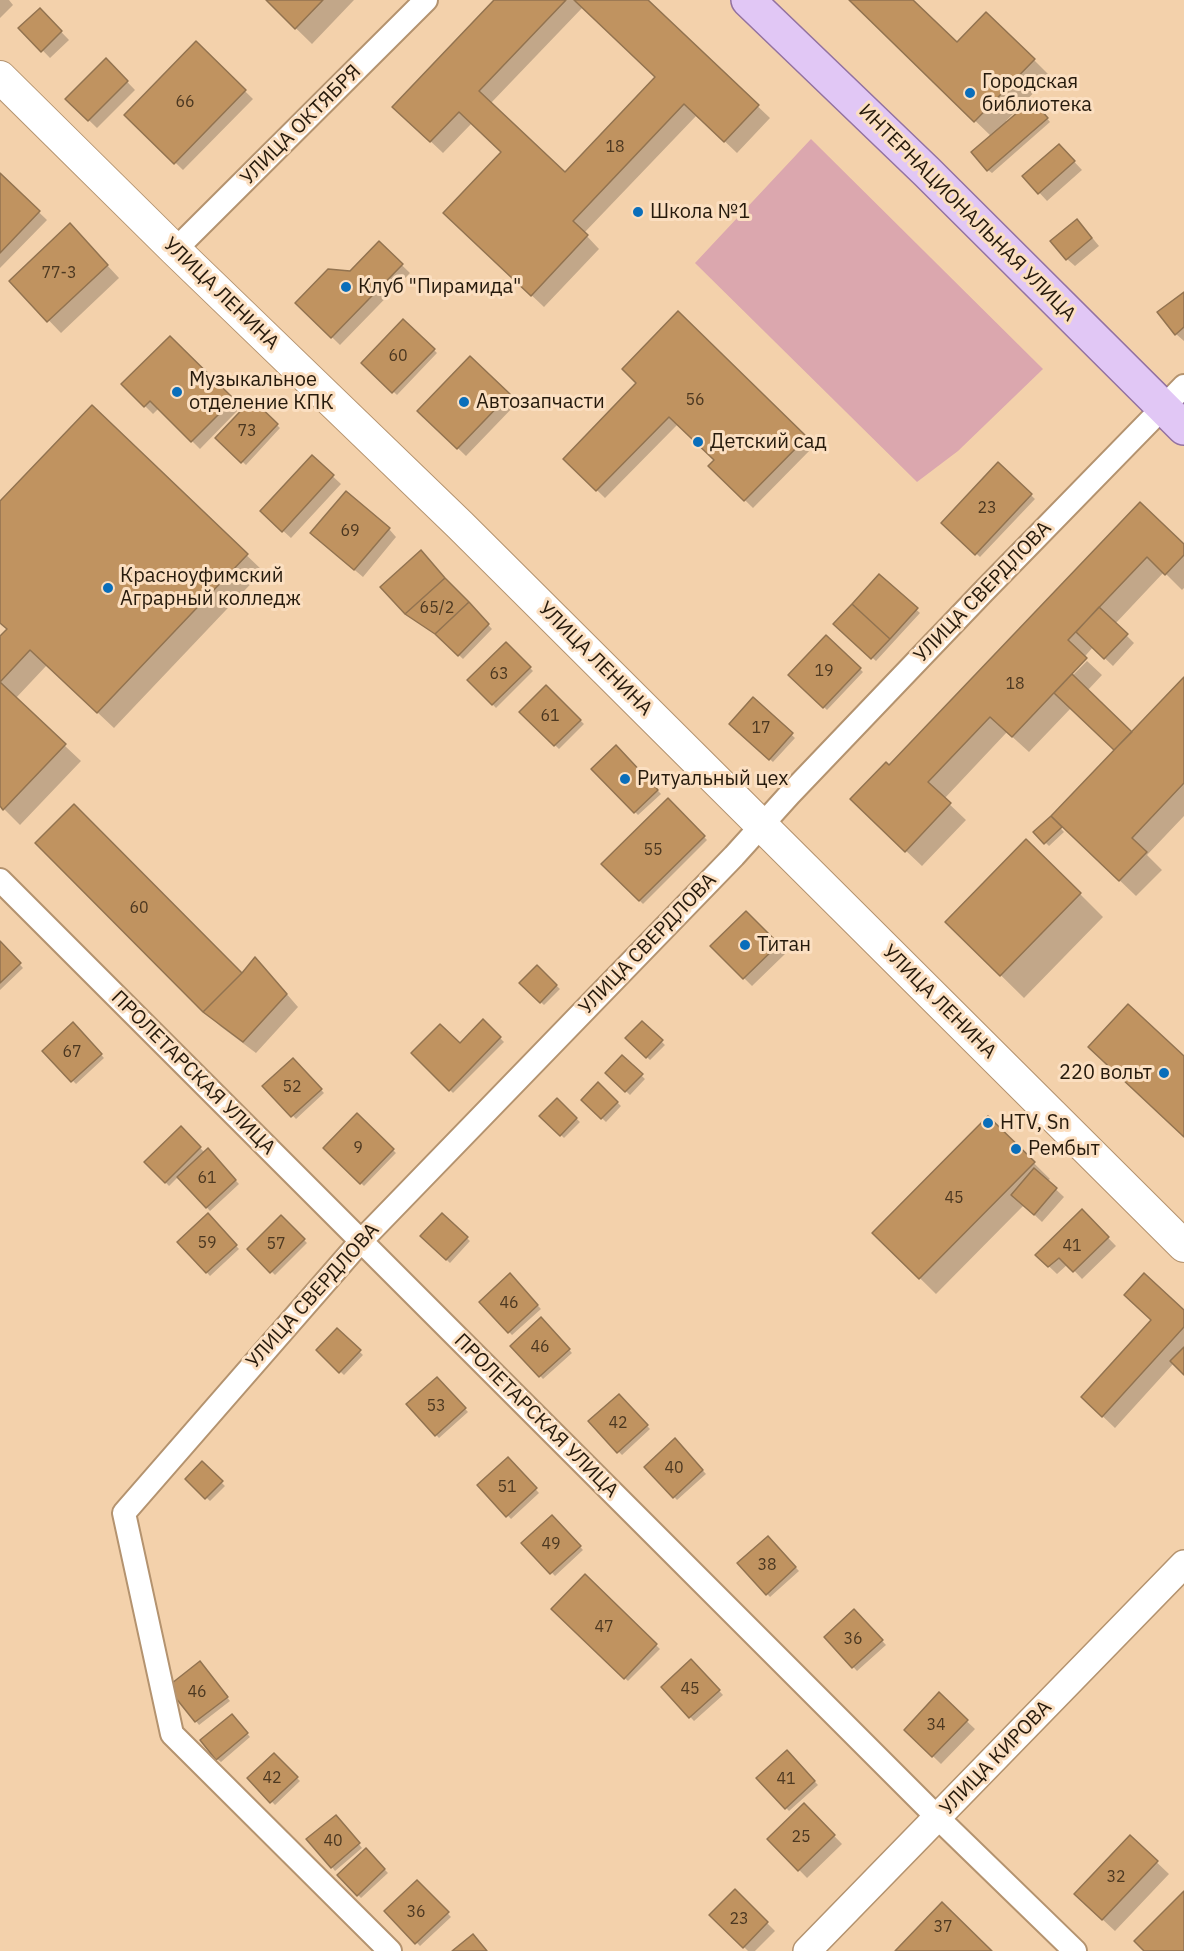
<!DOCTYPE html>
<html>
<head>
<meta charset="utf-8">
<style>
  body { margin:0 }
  canvas { display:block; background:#f3d1ab }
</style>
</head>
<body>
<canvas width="1184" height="1951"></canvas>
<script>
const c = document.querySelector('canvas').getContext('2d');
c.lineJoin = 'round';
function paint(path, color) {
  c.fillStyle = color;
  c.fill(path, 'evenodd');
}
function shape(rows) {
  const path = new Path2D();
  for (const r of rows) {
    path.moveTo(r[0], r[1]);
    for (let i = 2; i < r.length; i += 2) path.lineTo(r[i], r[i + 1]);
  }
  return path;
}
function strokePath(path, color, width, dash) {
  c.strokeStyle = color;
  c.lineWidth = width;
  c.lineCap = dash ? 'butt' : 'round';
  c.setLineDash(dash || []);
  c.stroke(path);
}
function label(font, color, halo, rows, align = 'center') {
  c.font = font + ' "IBM Plex Sans",sans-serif';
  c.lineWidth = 6;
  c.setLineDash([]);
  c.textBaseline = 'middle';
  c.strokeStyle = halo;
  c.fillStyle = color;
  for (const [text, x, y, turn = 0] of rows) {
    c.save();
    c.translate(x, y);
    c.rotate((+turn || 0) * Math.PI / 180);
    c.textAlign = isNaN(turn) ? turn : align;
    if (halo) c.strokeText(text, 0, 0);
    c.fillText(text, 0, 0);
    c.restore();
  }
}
const green = shape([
  [811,139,1043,369,958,451,917,482,695,263]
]);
const shadow = shape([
  [0,0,9,0,13,5,0,18],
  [267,0,354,0,312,44],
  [496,0,646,0,770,118,737,153,697,115,584,233,599,249,544,307,457,225,503,152,472,123,443,153,407,119],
  [583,7,657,77,565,174,490,104],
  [850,0,911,0,957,44,1034,60,1050,76,1006,121,1008,123,1036,105,1050,122,992,173,988,170,992,137],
  [40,10,69,40,50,58,21,28],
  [196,43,253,99,183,170,126,115],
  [106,60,135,90,97,128,67,99],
  [1067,154,1082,170,1047,201,1024,176],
  [0,175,47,220,0,268],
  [1085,229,1099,246,1075,266,1067,259],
  [82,238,119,278,61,333,11,281],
  [379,243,410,273,340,345,297,303,351,272],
  [1184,294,1184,341,1176,334],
  [678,313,814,446,753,508,710,466,716,461,678,424,605,498,565,459,638,384],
  [404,321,437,353,397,395,363,363],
  [170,338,240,408,200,449,159,408,153,414,123,384],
  [470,358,517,403,466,456,419,411],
  [252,401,280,428,246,465,217,438],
  [92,407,263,571,114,728,47,665,15,699,81,761,20,825,0,805,0,638,8,630,0,622,0,503],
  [312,457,341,484,291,538,270,519],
  [998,464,1035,499,980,557,943,523],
  [1140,505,1184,546,1184,588,1182,590,1164,572,1115,624,1134,643,1113,666,1093,647,1068,676,1072,676,1087,661,1102,675,1087,691,1132,734,1184,679,1184,816,1147,855,1162,870,1136,896,1069,832,1116,750,1071,708,1029,752,1007,732,944,799,966,820,922,866,868,815,889,767],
  [389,529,396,537,363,577,320,541],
  [420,552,492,629,463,659,440,637],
  [879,576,920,613,876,661,835,624],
  [826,637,863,672,827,710,790,675],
  [506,644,533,671,496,708,469,680],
  [546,687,584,724,559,749,521,712],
  [753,699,795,738,773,762,731,724],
  [616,747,661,794,638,815,594,769],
  [668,800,707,840,643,904,603,864],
  [1051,818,1064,832,1049,846,1035,832],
  [37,843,242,975,267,971,298,1007,256,1053,220,1026],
  [1080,894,1103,917,1024,998,970,945],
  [746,913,786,953,752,986,712,946],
  [0,943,23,968,0,990],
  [537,967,560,989,544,1005,521,983],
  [483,1021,504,1042,453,1093,413,1053,460,1045],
  [642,1023,665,1045,650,1060,627,1038],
  [73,1024,104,1058,76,1084,44,1051],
  [622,1057,645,1079,630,1095,607,1073],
  [293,1060,324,1093,296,1119,265,1086],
  [598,1084,621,1106,606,1122,583,1100],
  [557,1100,580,1122,564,1138,542,1116],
  [357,1115,396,1153,364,1186,325,1148],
  [988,1118,1050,1179,1047,1181,1064,1197,1042,1222,1024,1205,936,1294,874,1233],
  [181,1128,205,1153,208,1151,239,1184,210,1211,179,1176,169,1186,146,1162],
  [1082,1211,1116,1246,1082,1279,1068,1264,1057,1274,1037,1255],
  [442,1215,470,1241,450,1263,422,1236],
  [208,1216,239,1249,210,1276,179,1242],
  [281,1217,307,1243,275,1275,249,1249],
  [510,1276,541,1309,512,1335,481,1302],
  [1184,1312,1184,1373,1174,1363,1115,1428,1095,1409],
  [541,1319,572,1353,543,1379,512,1346],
  [337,1330,363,1355,344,1375,318,1350],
  [437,1379,468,1412,439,1438,408,1405],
  [619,1396,650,1429,622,1455,590,1422],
  [675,1440,706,1474,677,1500,646,1467],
  [508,1459,539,1493,511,1519,479,1485],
  [202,1464,225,1486,210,1501,187,1479],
  [552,1517,583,1550,555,1576,524,1543],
  [768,1538,799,1571,770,1597,739,1564],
  [585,1576,660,1649,628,1681,553,1609],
  [854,1611,886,1645,857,1671,826,1637],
  [691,1661,723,1695,694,1721,663,1688],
  [203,1667,230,1701,199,1725,169,1688],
  [939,1695,975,1729,941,1764,906,1730],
  [232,1716,250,1737,221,1762,217,1759],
  [787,1752,818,1785,789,1811,758,1778],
  [274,1755,300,1781,275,1805,249,1778],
  [804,1805,842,1844,807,1878,769,1839],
  [339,1820,362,1848,335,1871,332,1867],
  [1130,1837,1169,1874,1115,1931,1088,1906],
  [366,1850,388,1873,361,1898,339,1875],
  [417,1882,451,1917,420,1946,386,1911],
  [735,1891,775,1931,755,1951,748,1951,712,1915]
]);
const building = shape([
  [266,0,323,0,295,29,266,0],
  [494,0,566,0,479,91,565,172,655,77,574,0,648,0,759,105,724,142,684,104,573,221,588,235,531,296,443,213,501,152,459,112,430,142,392,107,494,0],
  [849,0,913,0,957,42,986,12,1035,59,974,122,849,0],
  [40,8,62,31,41,52,18,28,40,8],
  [196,41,246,90,174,164,124,115,196,41],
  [106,58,128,81,88,121,65,99,106,58],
  [1032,100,1048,118,987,171,971,152,1032,100],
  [1059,144,1075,161,1038,194,1022,176,1059,144],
  [0,173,40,211,0,253,0,173],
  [1077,219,1092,238,1066,260,1050,241,1077,219],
  [70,223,108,265,47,322,9,281,70,223],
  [379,241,403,264,331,338,295,303,328,269,350,271,379,241],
  [1184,292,1184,327,1175,335,1157,312,1184,292],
  [678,311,807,437,744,501,708,466,714,460,669,417,596,491,563,459,636,383,622,369,678,311],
  [403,319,435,349,392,393,361,363,403,319],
  [170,336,234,399,191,442,150,401,144,407,121,384,170,336],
  [470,356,510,394,457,449,417,411,470,356],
  [252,399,278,424,241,463,215,438,252,399],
  [92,405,248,554,97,713,30,650,0,682,66,744,3,810,0,806,0,636,7,629,0,623,0,501,92,405],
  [312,455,334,475,282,532,260,511,312,455],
  [998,462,1032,494,975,555,941,523,998,462],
  [346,491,390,528,354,570,310,533,346,491],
  [1140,502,1184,544,1184,555,1165,575,1147,557,1068,640,1087,658,1012,737,990,717,928,782,951,803,905,852,850,799,886,762,889,765,1140,502],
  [421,550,445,578,405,614,380,587,421,550],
  [879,574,918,608,890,639,852,604,879,574],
  [445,578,469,602,435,634,405,614,445,578],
  [469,602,489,624,458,656,435,634,469,602],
  [852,604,890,639,871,659,833,624,852,604],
  [1099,607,1128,634,1104,659,1076,632,1099,607],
  [826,635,861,668,823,708,788,675,826,635],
  [506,642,531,667,492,705,467,680,506,642],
  [1072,674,1132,732,1114,750,1054,693,1072,674],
  [1184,677,1184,783,1132,838,1147,852,1119,881,1051,816,1184,677],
  [546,685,581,720,554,746,519,712,546,685],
  [753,697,793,733,769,760,729,724,753,697],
  [616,745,658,790,634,813,591,769,616,745],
  [668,798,705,836,639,901,601,864,668,798],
  [74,804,242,973,203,1012,35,843,74,804],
  [1051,816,1062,827,1044,844,1033,832,1051,816],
  [1026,839,1081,893,1000,976,945,922,1026,839],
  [746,911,779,944,743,979,710,946,746,911],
  [0,941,21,963,0,983,0,941],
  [255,957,287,994,243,1042,203,1012,242,973,255,957],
  [537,965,557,985,540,1003,519,983,537,965],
  [1128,1004,1184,1056,1184,1137,1088,1047,1128,1004],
  [483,1019,501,1037,449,1091,411,1053,440,1024,460,1043,483,1019],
  [642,1021,663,1040,646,1058,625,1038,642,1021],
  [73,1022,102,1054,71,1082,42,1051,73,1022],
  [622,1055,643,1074,625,1092,605,1073,622,1055],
  [293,1058,322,1089,291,1117,262,1086,293,1058],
  [598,1082,618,1102,601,1119,581,1100,598,1082],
  [557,1098,577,1118,560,1136,539,1116,557,1098],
  [357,1113,394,1149,360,1184,323,1148,357,1113],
  [988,1116,1035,1162,919,1279,872,1233,988,1116],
  [181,1126,201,1147,165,1183,144,1162,181,1126],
  [208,1148,236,1180,206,1208,177,1177,208,1148],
  [1034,1168,1057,1188,1034,1215,1011,1195,1034,1168],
  [1082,1209,1109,1237,1073,1272,1059,1258,1048,1267,1035,1255,1082,1209],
  [208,1213,237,1245,206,1273,177,1242,208,1213],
  [442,1213,468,1237,446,1260,420,1236,442,1213],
  [281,1215,305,1239,270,1273,247,1249,281,1215],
  [510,1273,538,1305,508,1333,479,1302,510,1273],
  [1144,1273,1184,1310,1184,1327,1102,1417,1081,1397,1151,1320,1124,1295,1144,1273],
  [541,1317,570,1349,539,1377,510,1346,541,1317],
  [337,1328,361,1350,339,1373,316,1350,337,1328],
  [1184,1347,1184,1375,1170,1361,1184,1347],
  [437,1377,466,1408,435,1436,406,1404,437,1377],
  [619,1394,648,1425,617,1453,588,1421,619,1394],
  [675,1438,703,1470,673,1498,644,1467,675,1438],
  [508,1457,537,1488,506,1517,477,1485,508,1457],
  [202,1461,223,1481,205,1499,185,1479,202,1461],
  [552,1515,581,1546,550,1574,521,1543,552,1515],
  [768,1536,796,1567,766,1595,737,1563,768,1536],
  [585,1574,657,1644,624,1679,551,1609,585,1574],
  [854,1609,883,1640,852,1668,824,1637,854,1609],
  [691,1659,720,1690,689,1718,661,1687,691,1659],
  [200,1661,228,1697,195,1722,167,1687,200,1661],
  [939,1692,968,1720,932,1757,904,1730,939,1692],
  [232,1714,248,1733,216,1760,200,1740,232,1714],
  [787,1750,815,1781,785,1809,756,1778,787,1750],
  [274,1753,298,1777,270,1803,247,1778,274,1753],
  [804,1803,835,1835,798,1871,767,1839,804,1803],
  [336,1815,360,1843,331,1868,306,1839,336,1815],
  [1130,1835,1158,1861,1102,1920,1074,1894,1130,1835],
  [366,1848,385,1869,357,1896,337,1875,366,1848],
  [417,1880,449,1912,415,1944,384,1911,417,1880],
  [735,1889,768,1922,743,1948,709,1915,735,1889],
  [1184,1891,1184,1951,1144,1951,1134,1941,1184,1891],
  [942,1902,992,1951,895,1951,942,1902],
  [473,1934,487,1951,452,1951,473,1934]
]);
const minor = shape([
  [175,250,426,0],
  [0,880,938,1818,1075,1951],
  [390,1951,172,1734,124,1513,361,1241,734,856,790,794,983,592,1184,386]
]);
const tertiary = shape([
  [807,1951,1184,1564]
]);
const secondary = shape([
  [0,77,175,250,460,525,1184,1246]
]);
const primary = shape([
  [748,0,927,172,1184,428]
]);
const markers = [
  [970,93,6,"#0a6eba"],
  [638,212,6,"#0a6eba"],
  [346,287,6,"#0a6eba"],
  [177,392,6,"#0a6eba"],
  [464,402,6,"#0a6eba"],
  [698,442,6,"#0a6eba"],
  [108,588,6,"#0a6eba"],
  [625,779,6,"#0a6eba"],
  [745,945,6,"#0a6eba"],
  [1164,1073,6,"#0a6eba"],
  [988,1123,6,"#0a6eba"],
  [1016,1149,6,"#0a6eba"]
];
const numberNames = [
  ["66",185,102],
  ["18",615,147],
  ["77-3",59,273],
  ["60",398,356],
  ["56",695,400],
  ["73",247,431],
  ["23",987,508],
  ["69",350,531],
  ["65/2",437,608],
  ["19",824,671],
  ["63",499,674],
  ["18",1015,684],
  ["61",550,716],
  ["17",761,728],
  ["55",653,850],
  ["60",139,908],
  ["67",72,1052],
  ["52",292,1087],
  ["9",358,1148],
  ["61",207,1178],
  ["45",954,1198],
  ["59",207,1243],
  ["57",276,1244],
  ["41",1072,1246],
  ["46",509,1303],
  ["46",540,1347],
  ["53",436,1406],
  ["42",618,1423],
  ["40",674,1468],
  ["51",507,1487],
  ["49",551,1544],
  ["38",767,1565],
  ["47",604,1627],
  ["36",853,1639],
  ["45",690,1689],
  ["46",197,1692],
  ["34",936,1725],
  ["42",272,1778],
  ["41",786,1779],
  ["25",801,1837],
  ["40",333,1841],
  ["32",1116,1877],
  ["36",416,1912],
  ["23",739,1919],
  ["37",943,1927]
];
const poiNames = [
  ["Городская",982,82],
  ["библиотека",982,105],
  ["Школа №1",650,212],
  ["Клуб \"Пирамида\"",358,287],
  ["Музыкальное",189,380],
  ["отделение КПК",189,403],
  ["Автозапчасти",476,402],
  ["Детский сад",710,442],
  ["Красноуфимский",120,576],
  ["Аграрный колледж",120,599],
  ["Ритуальный цех",637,779],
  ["Титан",757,945],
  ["220 вольт",1152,1073,"right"],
  ["HTV, Sn",1000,1123],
  ["Рембыт",1028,1149]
];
const streetNames = [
  ["УЛИЦА ОКТЯБРЯ",301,125,-45],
  ["ИНТЕРНАЦИОНАЛЬНАЯ УЛИЦА",967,213,45],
  ["УЛИЦА ЛЕНИНА",221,294,44],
  ["УЛИЦА СВЕРДЛОВА",983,592,-46],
  ["УЛИЦА ЛЕНИНА",595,659,45],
  ["УЛИЦА СВЕРДЛОВА",648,944,-46],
  ["УЛИЦА ЛЕНИНА",939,1002,45],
  ["ПРОЛЕТАРСКАЯ УЛИЦА",193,1073,45],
  ["УЛИЦА СВЕРДЛОВА",313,1296,-48],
  ["ПРОЛЕТАРСКАЯ УЛИЦА",536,1416,45],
  ["УЛИЦА КИРОВА",996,1758,-46]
];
paint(green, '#dba7ae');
paint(shadow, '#0003');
paint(building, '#c09360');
strokePath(building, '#927350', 1.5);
strokePath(minor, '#b4936f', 26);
strokePath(tertiary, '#b4936f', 30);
strokePath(secondary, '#b4936f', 34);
strokePath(primary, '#9372a0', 36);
strokePath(minor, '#fff', 22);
strokePath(tertiary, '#fff', 27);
strokePath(secondary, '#fff', 32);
strokePath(primary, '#e1c7f5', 33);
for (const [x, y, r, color] of markers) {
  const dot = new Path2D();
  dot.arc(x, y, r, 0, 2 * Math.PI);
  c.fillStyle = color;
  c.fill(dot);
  strokePath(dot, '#fbdfc1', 2);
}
label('16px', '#4c3821', null, numberNames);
label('20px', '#261a0c', '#fbdfc1', poiNames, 'left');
label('20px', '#261a0c', '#fbdfc1', streetNames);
</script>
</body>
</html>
